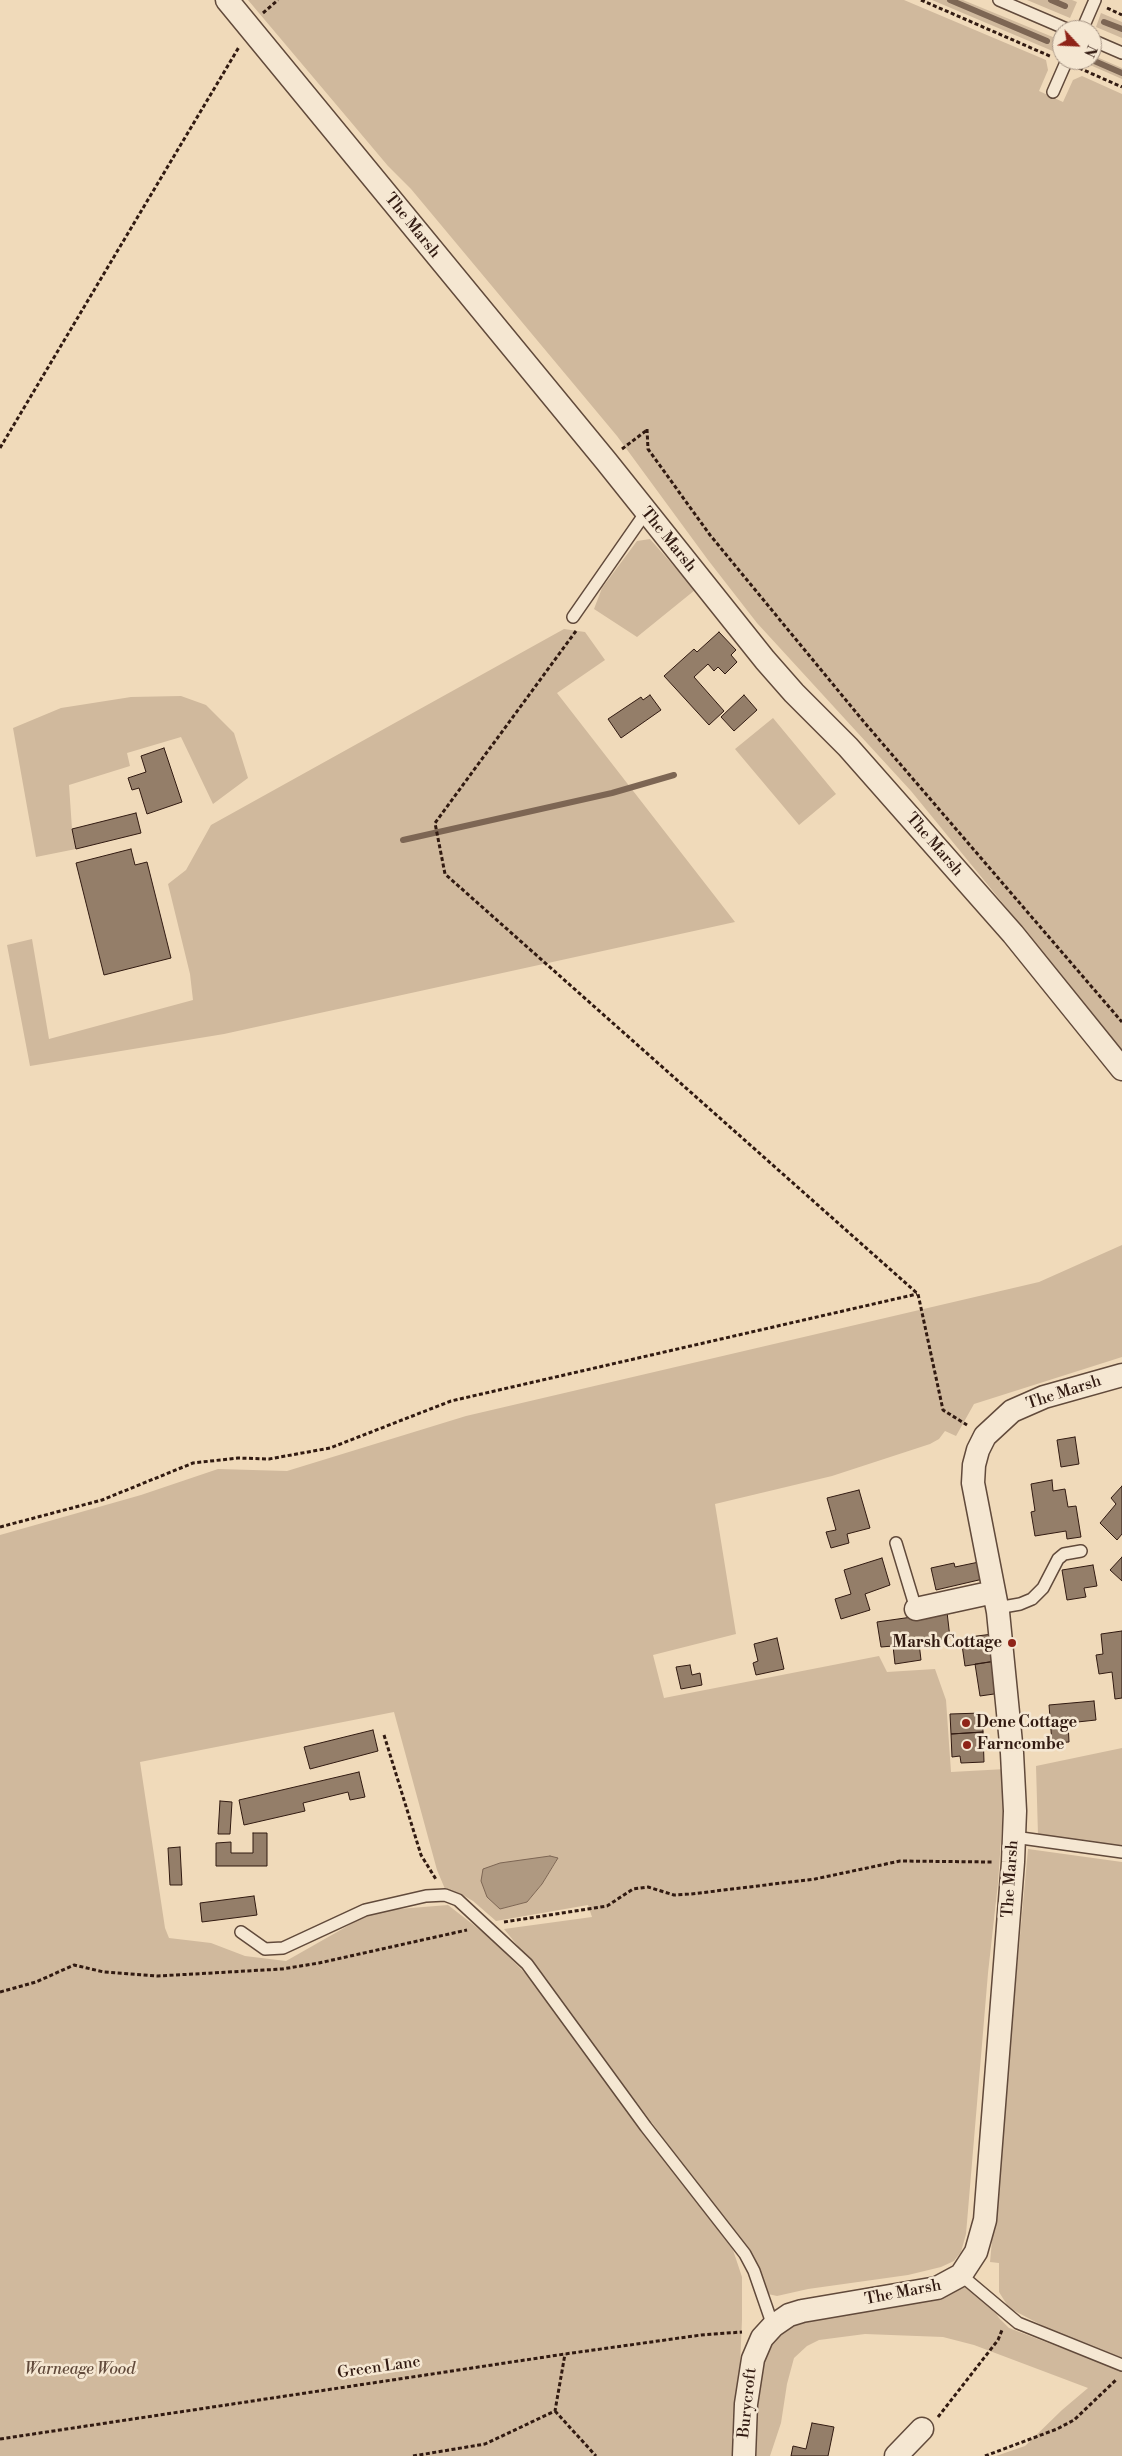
<!DOCTYPE html>
<html>
<head>
<meta charset="utf-8">
<style>
  body { margin:0 }
  #map { position:relative; width:1122px; height:2456px; overflow:hidden; background:#f0daba; font-family:"Libre Bodoni",serif }
  canvas { display:block }
  .north { position:absolute; left:1052px; top:20px; width:50px; height:50px; box-sizing:border-box; background:#f5e7d2; border:1px solid #a79585; border-radius:50%; rotate:115deg; font-size:14px; font-weight:700; line-height:20px; text-align:center; color:#311a11 }
  .north::after { content:''; display:block; margin:auto; width:18px; height:22px; background:#8f2418; clip-path:polygon(50% 0,100% 100%,50% 72%,0 100%) }
</style>
</head>
<body>
<div id="map">
<canvas width="1122" height="2456"></canvas>
<div class="north">N</div>
</div>
<script>
const c = document.querySelector('canvas').getContext('2d');
c.lineJoin = 'round';
function paint(path, color) {
  c.fillStyle = color;
  c.fill(path, 'evenodd');
}
function shape(rows) {
  const path = new Path2D();
  for (const r of rows) {
    path.moveTo(r[0], r[1]);
    for (let i = 2; i < r.length; i += 2) path.lineTo(r[i], r[i + 1]);
  }
  return path;
}
function strokePath(path, color, width, dash) {
  c.strokeStyle = color;
  c.lineWidth = width;
  c.lineCap = dash ? 'butt' : 'round';
  c.setLineDash(dash || []);
  c.stroke(path);
}
function label(font, color, halo, rows, align = 'center') {
  c.font = font + ' "Libre Bodoni",serif';
  c.lineWidth = 5;
  c.setLineDash([]);
  c.textBaseline = 'middle';
  c.strokeStyle = halo;
  c.fillStyle = color;
  for (const [text, x, y, turn = 0] of rows) {
    c.save();
    c.translate(x, y);
    c.rotate((+turn || 0) * Math.PI / 180);
    c.textAlign = isNaN(turn) ? turn : align;
    if (halo) c.strokeText(text, 0, 0);
    c.fillText(text, 0, 0);
    c.restore();
  }
}
const green = shape([
  [248,0,904,0,1046,60,1048,70,1039,91,1063,102,1073,80,1082,76,1122,94,1122,1049,911,791,757,623,708,560,617,436,411,189,388,166],
  [932,0,963,0,1060,40,1055,52],
  [1027,0,1072,0,1077,2,1070,18],
  [1101,13,1122,22,1122,38,1096,27],
  [1092,55,1122,68,1122,79,1081,61,1092,60],
  [650,539,695,590,637,637,594,609,602,588,637,541],
  [564,629,585,632,605,660,557,693,735,922,224,1034,30,1066,7,945,32,939,49,1039,193,1000,190,974,168,884,186,870,211,825],
  [181,696,206,705,234,733,248,778,213,804,181,737,127,753,130,766,69,785,72,829,76,849,36,857,13,728,61,708,131,697],
  [773,718,836,794,799,825,735,749],
  [1122,1245,1122,1357,974,1404,956,1436,945,1431,939,1439,930,1444,832,1476,715,1504,736,1634,653,1655,664,1698,879,1656,887,1672,935,1669,946,1700,951,1772,1006,1769,998,1883,988,1973,966,2234,961,2252,954,2261,941,2267,908,2275,808,2289,777,2296,768,2294,754,2260,548,1983,504,1929,592,1917,588,1905,496,1921,473,1901,461,1894,445,1889,437,1870,394,1712,140,1762,165,1928,169,1938,211,1943,245,1956,286,1961,374,1911,448,1905,489,1937,528,1976,585,2055,733,2250,742,2277,742,2320,736,2456,0,2456,0,1535,141,1495,218,1469,287,1471,466,1416,1039,1282],
  [558,1859,542,1884,527,1902,500,1909],
  [1122,1748,1122,1846,1038,1835,1036,1766],
  [1028,1849,1122,1862,1122,2358,1049,2329,1009,2308,999,2292,999,2263,990,2262],
  [965,2287,989,2302,999,2318,1009,2328,1122,2371,1122,2456,996,2456,1025,2446,1062,2410,1088,2388,974,2345,943,2337,865,2334,819,2340,807,2346,794,2358,787,2384,781,2423,770,2456,752,2456,757,2399,764,2362,772,2345,782,2333,798,2323,910,2304]
]);
const water = shape([
  [550,1856,558,1858,542,1884,527,1902,500,1909,487,1897,481,1881,483,1869,500,1863,550,1856]
]);
const stream = shape([
  [950,0,1047,41],
  [1051,0,1065,6],
  [1104,22,1122,29],
  [1092,60,1122,73],
  [403,840,612,793,674,775]
]);
const building = shape([
  [719,632,736,650,731,655,737,662,725,674,718,667,714,671,708,664,694,677,724,711,709,725,664,676,694,649,697,652,719,632],
  [650,695,661,710,621,738,608,719,641,697,643,700,650,695],
  [744,695,757,710,734,731,721,717,744,695],
  [164,748,182,802,147,814,139,788,132,790,128,778,146,772,141,756,164,748],
  [136,813,141,833,76,849,72,829,136,813],
  [131,849,135,865,147,862,171,958,104,975,76,863,131,849],
  [1075,1437,1079,1464,1061,1467,1057,1440,1075,1437],
  [1052,1480,1053,1491,1065,1489,1068,1507,1076,1506,1081,1537,1067,1539,1066,1531,1035,1536,1031,1512,1035,1511,1031,1484,1052,1480],
  [1122,1486,1122,1534,1117,1540,1100,1523,1116,1504,1111,1498,1122,1486],
  [859,1490,870,1528,847,1534,849,1543,831,1548,826,1532,836,1530,827,1498,859,1490],
  [1122,1557,1122,1581,1110,1570,1122,1557],
  [882,1558,890,1585,865,1594,870,1610,841,1619,835,1599,851,1594,844,1570,882,1558],
  [979,1562,983,1579,936,1590,931,1568,954,1563,955,1567,979,1562],
  [1093,1565,1097,1586,1084,1588,1086,1597,1067,1600,1062,1570,1093,1565],
  [947,1612,950,1638,919,1643,921,1660,895,1664,893,1646,881,1647,877,1622,947,1612],
  [1122,1631,1122,1698,1115,1699,1112,1672,1099,1674,1096,1655,1103,1654,1101,1634,1122,1631],
  [993,1634,996,1661,965,1666,961,1638,993,1634],
  [777,1638,784,1669,756,1675,753,1663,758,1661,754,1644,777,1638],
  [996,1661,1001,1693,980,1696,975,1664,996,1661],
  [690,1665,692,1675,700,1673,702,1685,681,1689,676,1667,690,1665],
  [1094,1701,1096,1720,1068,1723,1069,1742,1052,1743,1049,1705,1094,1701],
  [982,1713,983,1732,951,1734,950,1714,982,1713],
  [373,1730,378,1751,310,1769,304,1747,373,1730],
  [983,1732,984,1762,961,1763,960,1756,952,1757,951,1734,983,1732],
  [359,1772,365,1797,350,1800,348,1792,303,1803,305,1811,244,1825,239,1800,359,1772],
  [220,1801,232,1802,230,1834,218,1834,220,1801],
  [253,1833,267,1833,267,1866,216,1866,216,1843,231,1842,231,1853,253,1853,253,1833],
  [180,1847,182,1885,170,1885,168,1848,180,1847],
  [254,1896,257,1915,202,1922,200,1903,254,1896],
  [812,2423,834,2427,828,2456,791,2456,793,2446,806,2449,812,2423]
]);
const path = shape([
  [921,0,1052,57],
  [1107,8,1122,15],
  [263,13,278,0],
  [1079,68,1122,87],
  [647,429,648,449,710,535,864,722,1122,1022],
  [0,448,239,47],
  [622,449,647,430],
  [576,631,435,823,445,874,918,1294,943,1410,967,1425],
  [0,1527,102,1500,193,1463,238,1458,269,1459,330,1448,451,1401,917,1294],
  [384,1735,421,1855,437,1881],
  [504,1922,607,1906,633,1889,648,1887,674,1895,691,1894,815,1879,900,1861,992,1862],
  [0,1992,36,1982,74,1965,104,1972,158,1976,282,1969,319,1963,467,1930],
  [555,2411,596,2456],
  [938,2417,998,2340,1002,2330],
  [0,2439,565,2354,701,2335,742,2332],
  [413,2456,485,2444,555,2411,565,2354],
  [985,2456,1057,2429,1074,2420,1116,2380]
]);
const service = shape([
  [999,0,1069,30],
  [1082,30,1095,0],
  [1092,40,1122,53],
  [1053,92,1067,60],
  [573,617,646,512],
  [896,1543,916,1609],
  [997,1608,1020,1604,1032,1599,1043,1588,1058,1559,1064,1554,1081,1551],
  [1014,1837,1122,1852],
  [241,1932,265,1949,283,1948,365,1910,426,1896,445,1895,458,1900,527,1964,646,2127,745,2254,754,2271,773,2326],
  [961,2275,1018,2323,1122,2365]
]);
const minor = shape([
  [227,0,606,461,765,660,794,693,848,747,1013,934,1122,1069],
  [916,1609,994,1592],
  [744,2456,746,2404,753,2359,762,2338,773,2326,789,2315,802,2311,937,2288,961,2275,976,2252,985,2220,1013,1862,1015,1811,1012,1753,998,1612,973,1483,974,1465,978,1450,985,1436,1012,1411,1044,1397,1122,1375],
  [896,2456,922,2429]
]);
const markers = [
  [1012,1643,5,"#8f2418"],
  [966,1723,5,"#8f2418"],
  [967,1745,5,"#8f2418"]
];
const streetNames = [
  ["The Marsh",412,226,51],
  ["The Marsh",668,540,51],
  ["The Marsh",934,845,49],
  ["The Marsh",1064,1393,-18],
  ["The Marsh",1011,1879,-86],
  ["The Marsh",903,2293,-11],
  ["Green Lane",379,2368,-8],
  ["Burycroft",748,2403,-84]
];
const poiNames = [
  ["Marsh Cottage",1002,1643,"right"],
  ["Dene Cottage",976,1723],
  ["Farncombe",977,1745]
];
const parkNames = [
  ["Warneage Wood",80,2370]
];
paint(green, '#d0b99d');
paint(water, '#af9981');
strokePath(water, '#7d6654', 1);
strokePath(stream, '#7d6654', 6);
paint(building, '#947e69');
strokePath(building, '#311a11', 1);
strokePath(service, '#614a3b', 14);
strokePath(minor, '#614a3b', 25);
strokePath(path, '#311a11', 3, [4, 2.5]);
strokePath(service, '#f5e7d2', 11);
strokePath(minor, '#f5e7d2', 22);
for (const [x, y, r, color] of markers) {
  const dot = new Path2D();
  dot.arc(x, y, r, 0, 2 * Math.PI);
  c.fillStyle = color;
  c.fill(dot);
  strokePath(dot, '#f5e7d2', 2);
}
label('16px', '#311a11', '#f5e7d2', streetNames);
label('bold 16px', '#311a11', '#f5e7d2', poiNames, 'left');
label('italic 16px', '#614a3b', '#f5e7d2', parkNames);
</script>
</body>
</html>
